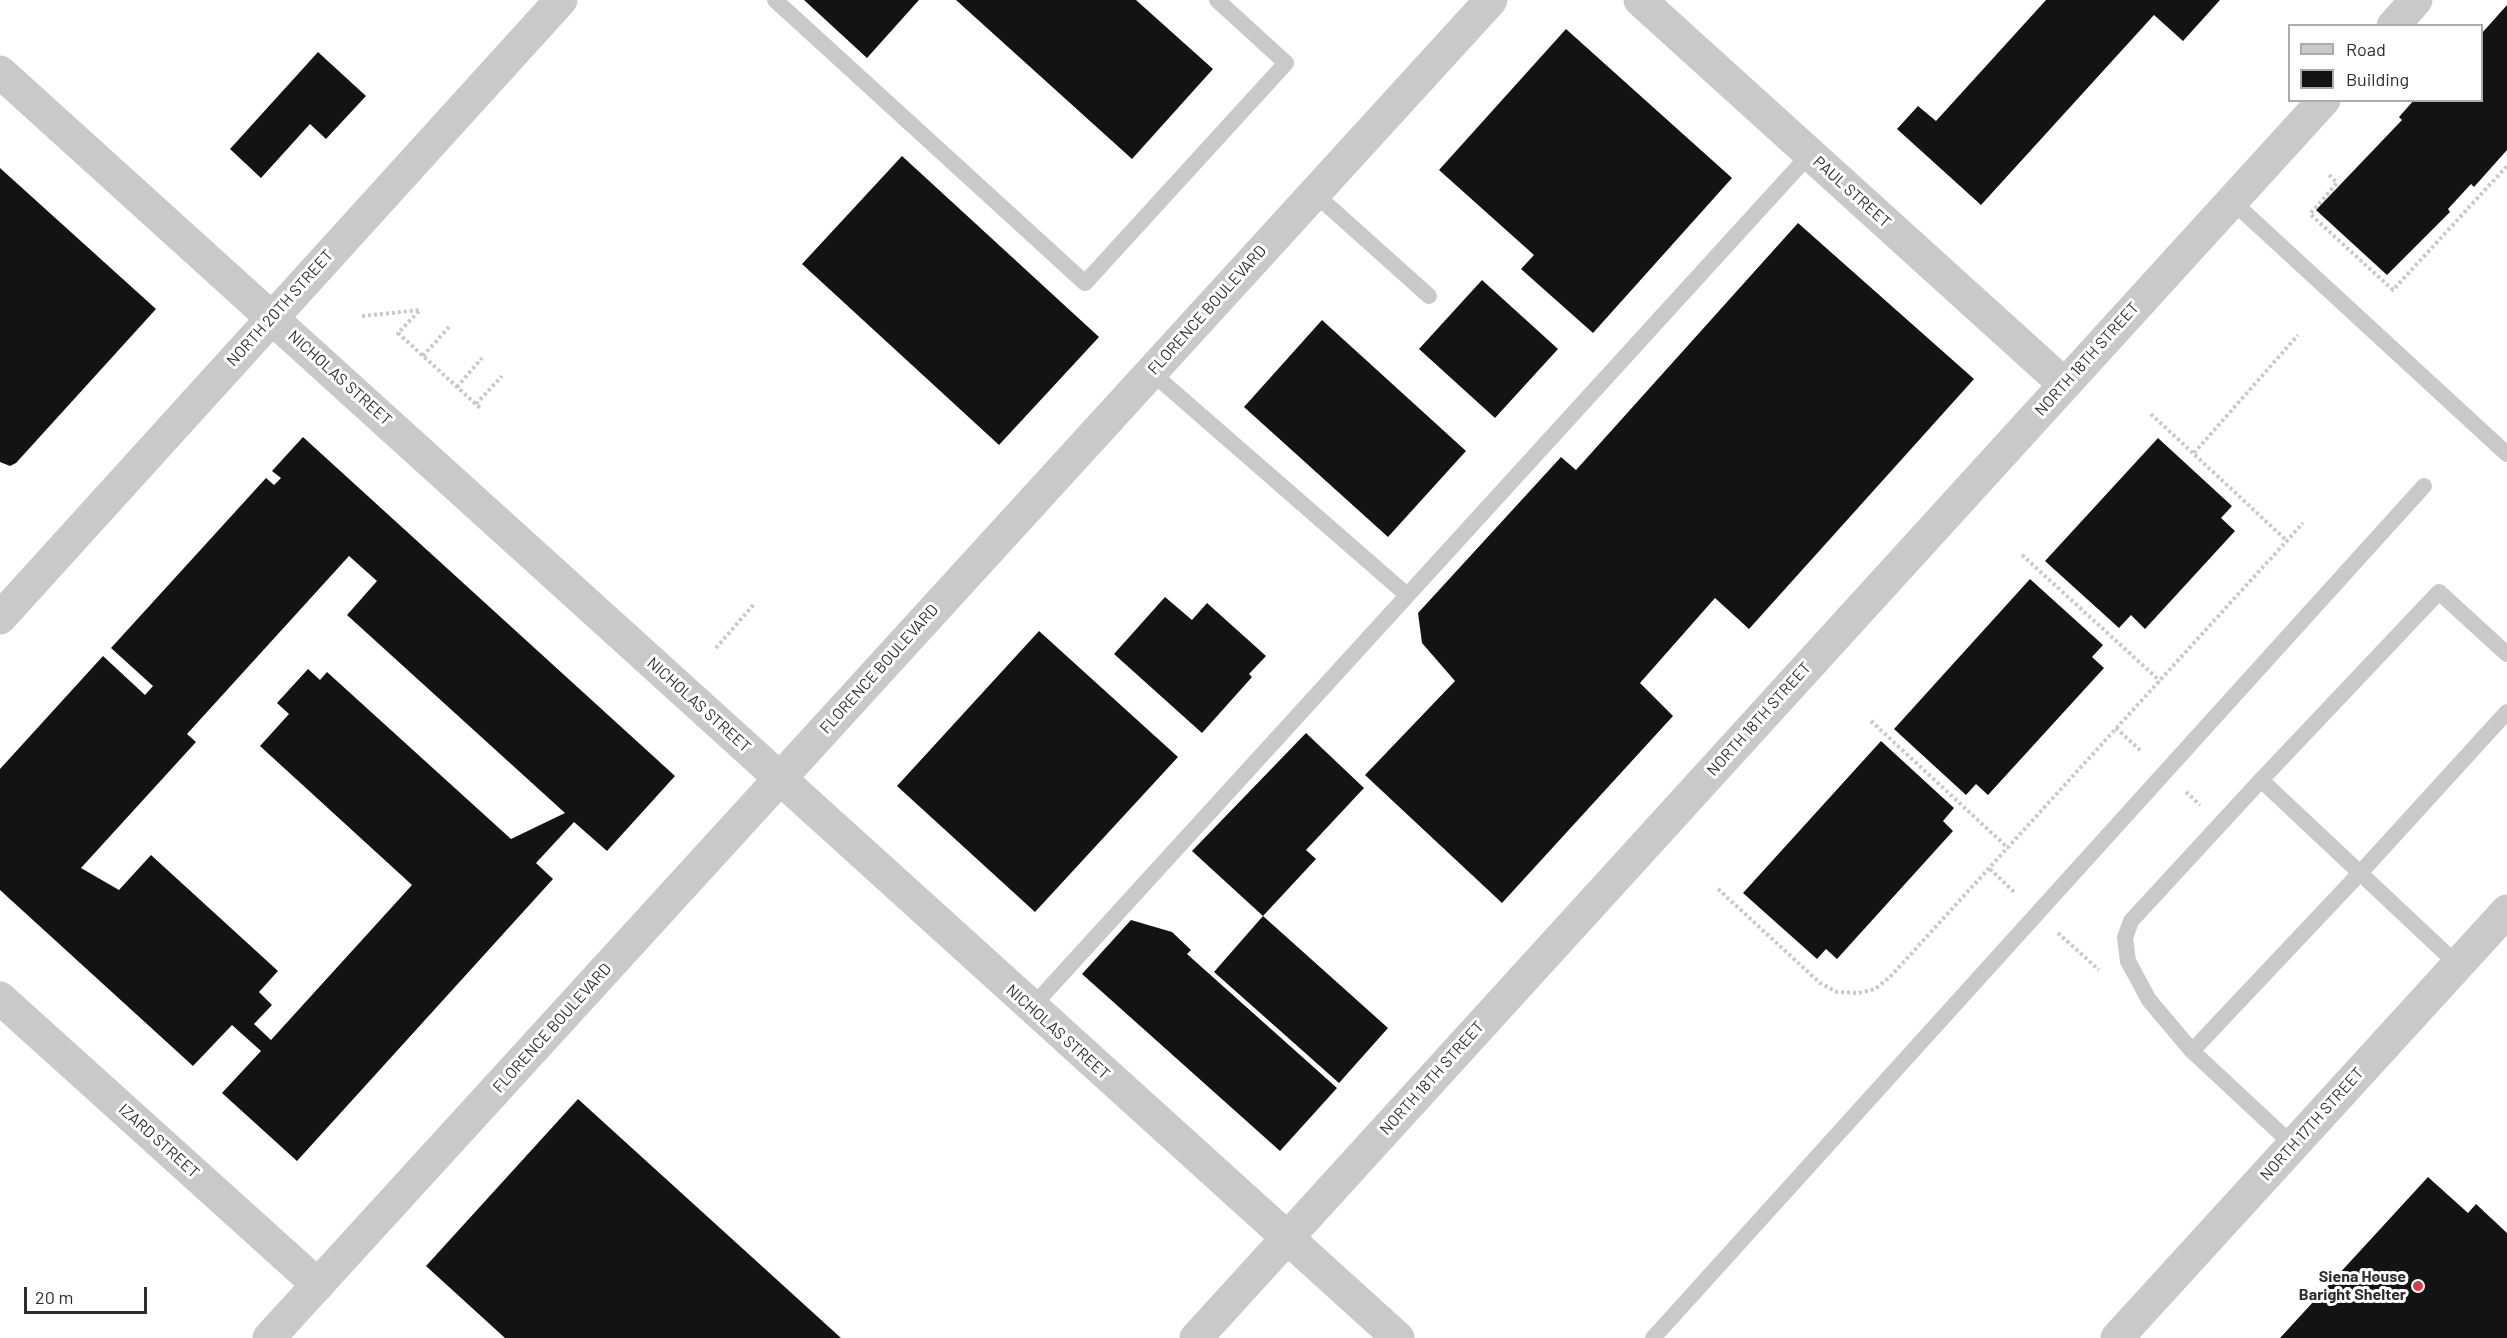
<!DOCTYPE html>
<html>
<head>
<meta charset="utf-8">
<style>
  body { margin:0 }
  #map { position:relative; width:2507px; height:1338px; overflow:hidden; background:#fff; font-family:Barlow,sans-serif }
  canvas { display:block }
  .legend { position:absolute; left:2288px; top:24px; width:195px; height:78px; box-sizing:border-box; background:#fff; border:2px solid #ababab; margin:0; padding:8px 10px; list-style:none; font-size:18px; color:#2c2c2c }
  .legend li { display:flex; align-items:center; gap:12px; height:30px }
  .legend b { width:30px; border:2px solid #ababab }
  .scale { position:absolute; left:24px; top:1287px; width:123px; height:27px; box-sizing:border-box; border:3px solid #2c2c2c; border-top:0; padding-left:8px; font-size:18px; line-height:21px; white-space:nowrap; color:#2c2c2c; -webkit-text-stroke:4px #fff; paint-order:stroke }
</style>
</head>
<body>
<div id="map">
<canvas width="2507" height="1338"></canvas>
<ul class="legend">
<li><b style="height:8px;background:#c9c9c9"></b>Road</li>
<li><b style="height:16px;background:#131313"></b>Building</li>
</ul>
<div class="scale">20 m</div>
</div>
<script>
const c = document.querySelector('canvas').getContext('2d');
c.lineJoin = 'round';
function paint(path, color) {
  c.fillStyle = color;
  c.fill(path, 'evenodd');
}
function shape(rows) {
  const path = new Path2D();
  for (const r of rows) {
    path.moveTo(r[0], r[1]);
    for (let i = 2; i < r.length; i += 2) path.lineTo(r[i], r[i + 1]);
  }
  return path;
}
function strokePath(path, color, width, dash) {
  c.strokeStyle = color;
  c.lineWidth = width;
  c.lineCap = dash ? 'butt' : 'round';
  c.setLineDash(dash || []);
  c.stroke(path);
}
function label(font, color, halo, rows, align = 'center') {
  c.font = font + ' Barlow,sans-serif';
  c.lineWidth = 6;
  c.setLineDash([]);
  c.textBaseline = 'middle';
  c.strokeStyle = halo;
  c.fillStyle = color;
  for (const [text, x, y, turn = 0] of rows) {
    c.save();
    c.translate(x, y);
    c.rotate((+turn || 0) * Math.PI / 180);
    c.textAlign = isNaN(turn) ? turn : align;
    if (halo) c.strokeText(text, 0, 0);
    c.fillText(text, 0, 0);
    c.restore();
  }
}
const building = shape([
  [804,0,919,0,867,58],
  [956,0,1136,0,1213,69,1132,159],
  [2046,0,2220,0,2183,41,2154,15,1981,205,1897,129,1918,106,1936,121],
  [2507,5,2507,150,2474,187,2471,184,2448,209,2450,212,2387,275,2316,210,2402,120,2399,117,2414,100,2482,100,2482,33],
  [1566,29,1732,178,1593,333,1521,269,1534,255,1439,170],
  [318,52,366,96,326,139,310,124,261,178,230,149],
  [902,156,1099,337,999,445,802,264],
  [0,168,156,309,16,463,10,466,0,462],
  [1798,223,1974,379,1749,629,1715,598,1640,683,1673,716,1502,903,1365,775,1455,681,1422,643,1418,613,1561,457,1576,470],
  [1482,280,1558,349,1495,418,1419,349],
  [1322,320,1466,451,1388,537,1244,407],
  [303,437,675,776,607,851,574,822,536,863,553,879,297,1161,222,1093,261,1051,232,1025,193,1066,0,890,0,769,103,656,145,695,153,686,111,648,266,478,274,485,281,478,272,471],
  [349,556,377,581,347,615,565,813,511,839,327,672,320,680,308,669,277,703,289,714,260,746,412,885,271,1040,254,1024,272,1005,259,992,278,971,151,855,119,890,81,868,196,742,187,734],
  [2158,438,2232,506,2221,518,2235,531,2145,629,2131,615,2119,628,2045,561],
  [2030,579,2103,645,2092,657,2104,668,1988,795,1976,784,1966,795,1894,729],
  [1165,597,1192,620,1207,603,1266,656,1249,674,1252,677,1202,733,1114,654],
  [1039,631,1178,757,1035,912,897,786],
  [1306,733,1364,788,1306,850,1316,859,1263,916,1192,851],
  [1881,741,1954,808,1943,821,1953,831,1837,959,1826,949,1817,959,1743,893],
  [1263,916,1388,1028,1339,1083,1214,972],
  [1131,920,1172,932,1191,950,1187,954,1337,1088,1280,1151,1082,974],
  [578,1099,841,1338,505,1338,426,1266],
  [2428,1177,2468,1213,2476,1204,2507,1233,2507,1338,2280,1338]
]);
const path = shape([
  [2329,175,2337,183,2310,214,2393,290,2507,166],
  [362,316,420,310,398,333,480,408],
  [423,356,449,327],
  [457,387,482,358],
  [476,404,502,376],
  [2151,414,2287,541],
  [2194,453,2298,335],
  [2022,555,2160,681],
  [716,648,755,603],
  [1871,721,2008,848],
  [2116,728,2142,752],
  [2186,792,2200,805],
  [1990,869,2015,893],
  [1718,889,1820,983,1837,992,1858,993,1875,989,1890,977,2303,523],
  [2058,933,2099,970]
]);
const service = shape([
  [775,0,1085,283,1286,63,1217,0],
  [1314,193,1429,296],
  [2232,201,2507,454],
  [1151,372,1407,595],
  [2261,780,2439,592,2507,654],
  [1031,1008,1810,154],
  [2192,1051,2361,872,2507,712],
  [2293,1145,2192,1051,2149,1000,2128,961,2125,938,2131,921,2261,780,2458,965],
  [1653,1338,2424,486]
]);
const minor = shape([
  [1640,0,2064,384],
  [2393,26,2416,0],
  [0,998,318,1285],
  [1196,1338,2324,100],
  [2117,1338,2507,911]
]);
const tertiary = shape([
  [0,72,1398,1338],
  [0,618,561,0],
  [269,1338,1491,0]
]);
const markers = [
  [2418,1286,6,"#d14045"]
];
const streetNames = [
  ["PAUL STREET",1852,192,42],
  ["NORTH 20TH STREET",280,308,-48],
  ["FLORENCE BOULEVARD",1207,310,-48],
  ["NORTH 18TH STREET",2087,359,-48],
  ["NICHOLAS STREET",340,378,42],
  ["FLORENCE BOULEVARD",879,669,-48],
  ["NICHOLAS STREET",699,705,42],
  ["NORTH 18TH STREET",1759,719,-48],
  ["FLORENCE BOULEVARD",552,1028,-48],
  ["NICHOLAS STREET",1058,1032,42],
  ["NORTH 18TH STREET",1432,1078,-48],
  ["NORTH 17TH STREET",2312,1124,-48],
  ["IZARD STREET",159,1141,42]
];
const poiNames = [
  ["Siena House",2406,1277],
  ["Baright Shelter",2406,1295]
];
paint(building, '#131313');
strokePath(path, '#c9c9c9', 4, [3, 3]);
strokePath(service, '#c9c9c9', 16);
strokePath(minor, '#c9c9c9', 33);
strokePath(tertiary, '#c9c9c9', 33);
for (const [x, y, r, color] of markers) {
  const dot = new Path2D();
  dot.arc(x, y, r, 0, 2 * Math.PI);
  c.fillStyle = color;
  c.fill(dot);
  strokePath(dot, '#fff', 2);
}
label('16px', '#2c2c2c', '#fff', streetNames);
label('bold 16px', '#2c2c2c', '#fff', poiNames, 'right');
</script>
</body>
</html>
